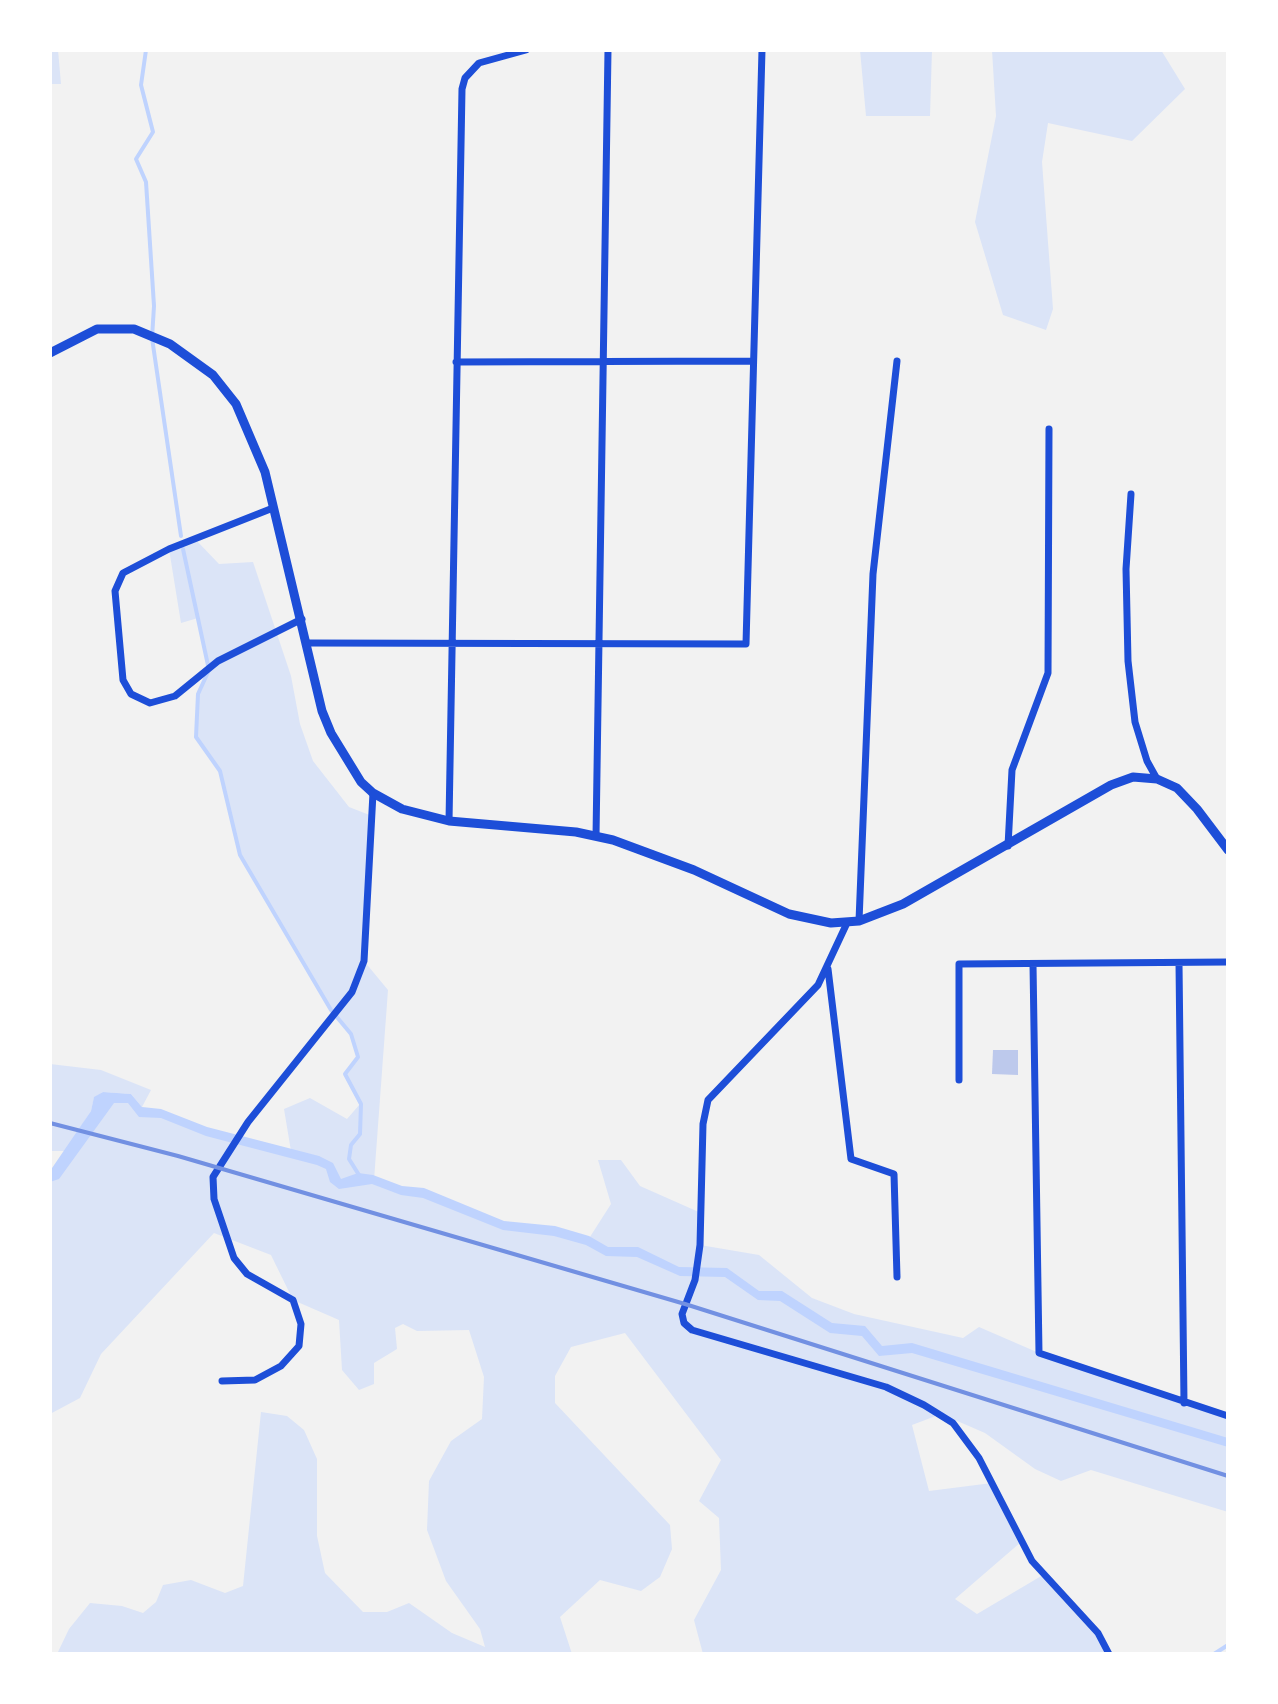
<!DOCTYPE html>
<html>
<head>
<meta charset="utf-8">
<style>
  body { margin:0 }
  #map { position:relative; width:1278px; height:1704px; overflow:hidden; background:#f2f2f2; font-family:"Archivo Narrow",sans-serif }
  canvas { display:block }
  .frame { position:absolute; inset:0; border:52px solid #fff; pointer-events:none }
</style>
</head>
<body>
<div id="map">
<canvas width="1278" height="1704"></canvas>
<div class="frame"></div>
</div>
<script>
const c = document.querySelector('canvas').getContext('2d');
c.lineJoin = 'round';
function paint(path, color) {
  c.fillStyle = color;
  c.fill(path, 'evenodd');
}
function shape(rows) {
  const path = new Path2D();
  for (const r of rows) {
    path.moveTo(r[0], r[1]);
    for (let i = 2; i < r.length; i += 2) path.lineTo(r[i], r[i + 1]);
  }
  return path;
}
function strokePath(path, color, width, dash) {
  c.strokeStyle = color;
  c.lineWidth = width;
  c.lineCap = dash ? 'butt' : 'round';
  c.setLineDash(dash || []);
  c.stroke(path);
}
const green = shape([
  [50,50,58,50,61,84,50,84],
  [860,50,932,50,930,116,866,116],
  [992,50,1161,50,1185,89,1132,141,1048,123,1042,162,1053,309,1046,330,1003,315,975,222,996,116],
  [195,539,219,564,253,562,291,676,300,724,313,761,349,807,372,816,364,961,388,990,374,1180,424,1194,504,1226,588,1240,611,1204,598,1160,621,1160,640,1186,701,1213,700,1245,759,1255,812,1298,854,1314,963,1338,979,1327,1039,1353,1228,1416,1228,1512,1091,1470,1061,1481,1035,1469,985,1433,941,1414,912,1425,929,1491,992,1483,1021,1542,955,1599,977,1614,1043,1575,1098,1633,1109,1654,703,1654,694,1620,721,1570,719,1518,699,1501,721,1460,625,1333,571,1347,555,1376,555,1403,670,1525,672,1549,660,1577,641,1591,600,1580,560,1617,572,1654,57,1654,69,1629,90,1603,122,1606,143,1613,156,1602,163,1585,191,1580,225,1593,243,1586,261,1412,287,1416,304,1430,317,1459,317,1536,325,1573,363,1612,387,1612,409,1603,452,1633,485,1647,480,1629,446,1581,427,1530,429,1481,451,1441,482,1419,484,1377,469,1330,417,1331,403,1324,395,1328,397,1349,374,1363,374,1384,359,1390,342,1370,339,1320,293,1300,271,1255,214,1233,101,1354,80,1398,50,1414,50,1178,107,1097,130,1099,141,1112,291,1151,284,1109,310,1098,347,1119,360,1104,345,1074,358,1057,351,1034,331,1010,240,855,220,771,196,737,198,694,209,669,198,618,181,623,169,549],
  [50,1064,101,1070,151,1090,142,1107,131,1094,103,1092,94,1098,91,1111,66,1151,50,1151]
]);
const water = shape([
  [103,1092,131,1094,142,1107,161,1109,207,1127,319,1156,333,1163,341,1179,358,1173,373,1175,402,1186,424,1188,504,1221,555,1226,589,1236,608,1247,638,1247,679,1267,727,1268,759,1291,782,1291,832,1323,865,1326,882,1346,912,1343,1228,1438,1228,1447,912,1353,879,1356,862,1336,830,1333,780,1301,758,1300,725,1277,680,1276,637,1257,606,1256,586,1245,554,1236,503,1230,423,1198,401,1195,372,1184,339,1189,330,1182,326,1169,317,1165,206,1136,161,1118,139,1117,128,1103,114,1103,59,1179,50,1182,50,1171,91,1111,94,1097]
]);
const stream = shape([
  [146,50,141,85,153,132,136,159,146,182,154,306,152,338,181,536],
  [183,549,209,670,198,694,196,737,220,771,240,855,331,1010,351,1034,358,1057,345,1074,361,1104,360,1134,351,1145,349,1159,359,1175],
  [1214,1654,1228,1645]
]);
const building = shape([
  [993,1050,1018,1050,1018,1075,992,1074]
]);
const minor = shape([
  [456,362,751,361],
  [1131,494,1126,569,1128,661,1135,722,1147,761,1157,779],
  [273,508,169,549,123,573,115,591,123,680,131,694,150,703,175,696,218,661,302,619],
  [307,643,746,644,762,50],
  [449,821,462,89,465,78,479,63,526,50],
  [596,836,608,50],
  [1008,846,1012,770,1048,673,1049,429],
  [859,921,873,574,897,361],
  [847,923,818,985,708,1100,703,1124,700,1245,695,1280,682,1314,684,1323,692,1330,886,1387,924,1405,953,1423,979,1458,1032,1561,1098,1633,1109,1654],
  [1179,963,1184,1403],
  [1033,964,1039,1353,1228,1416],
  [828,969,851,1159,894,1174,897,1277],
  [959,1080,959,964,1228,962],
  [222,1381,255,1380,281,1366,299,1346,301,1324,293,1300,247,1274,234,1258,214,1199,213,1177,248,1122,352,992,364,961,373,793]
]);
const tertiary = shape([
  [50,353,97,329,134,329,170,344,213,375,236,404,265,472,322,711,331,733,361,782,373,793,402,809,449,821,576,832,613,840,694,870,789,914,831,923,859,921,903,904,1111,785,1133,777,1157,779,1177,788,1197,809,1228,850]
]);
const rail = shape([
  [50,1123,178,1156,685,1304,1228,1476]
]);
paint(green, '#dbe4f7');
paint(water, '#bfd3fe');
strokePath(stream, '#bfd3fe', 4);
paint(building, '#bdc9ec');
strokePath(minor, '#1d4ed8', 7);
strokePath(tertiary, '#1d4ed8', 9);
strokePath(rail, '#7290e2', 4);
</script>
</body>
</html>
